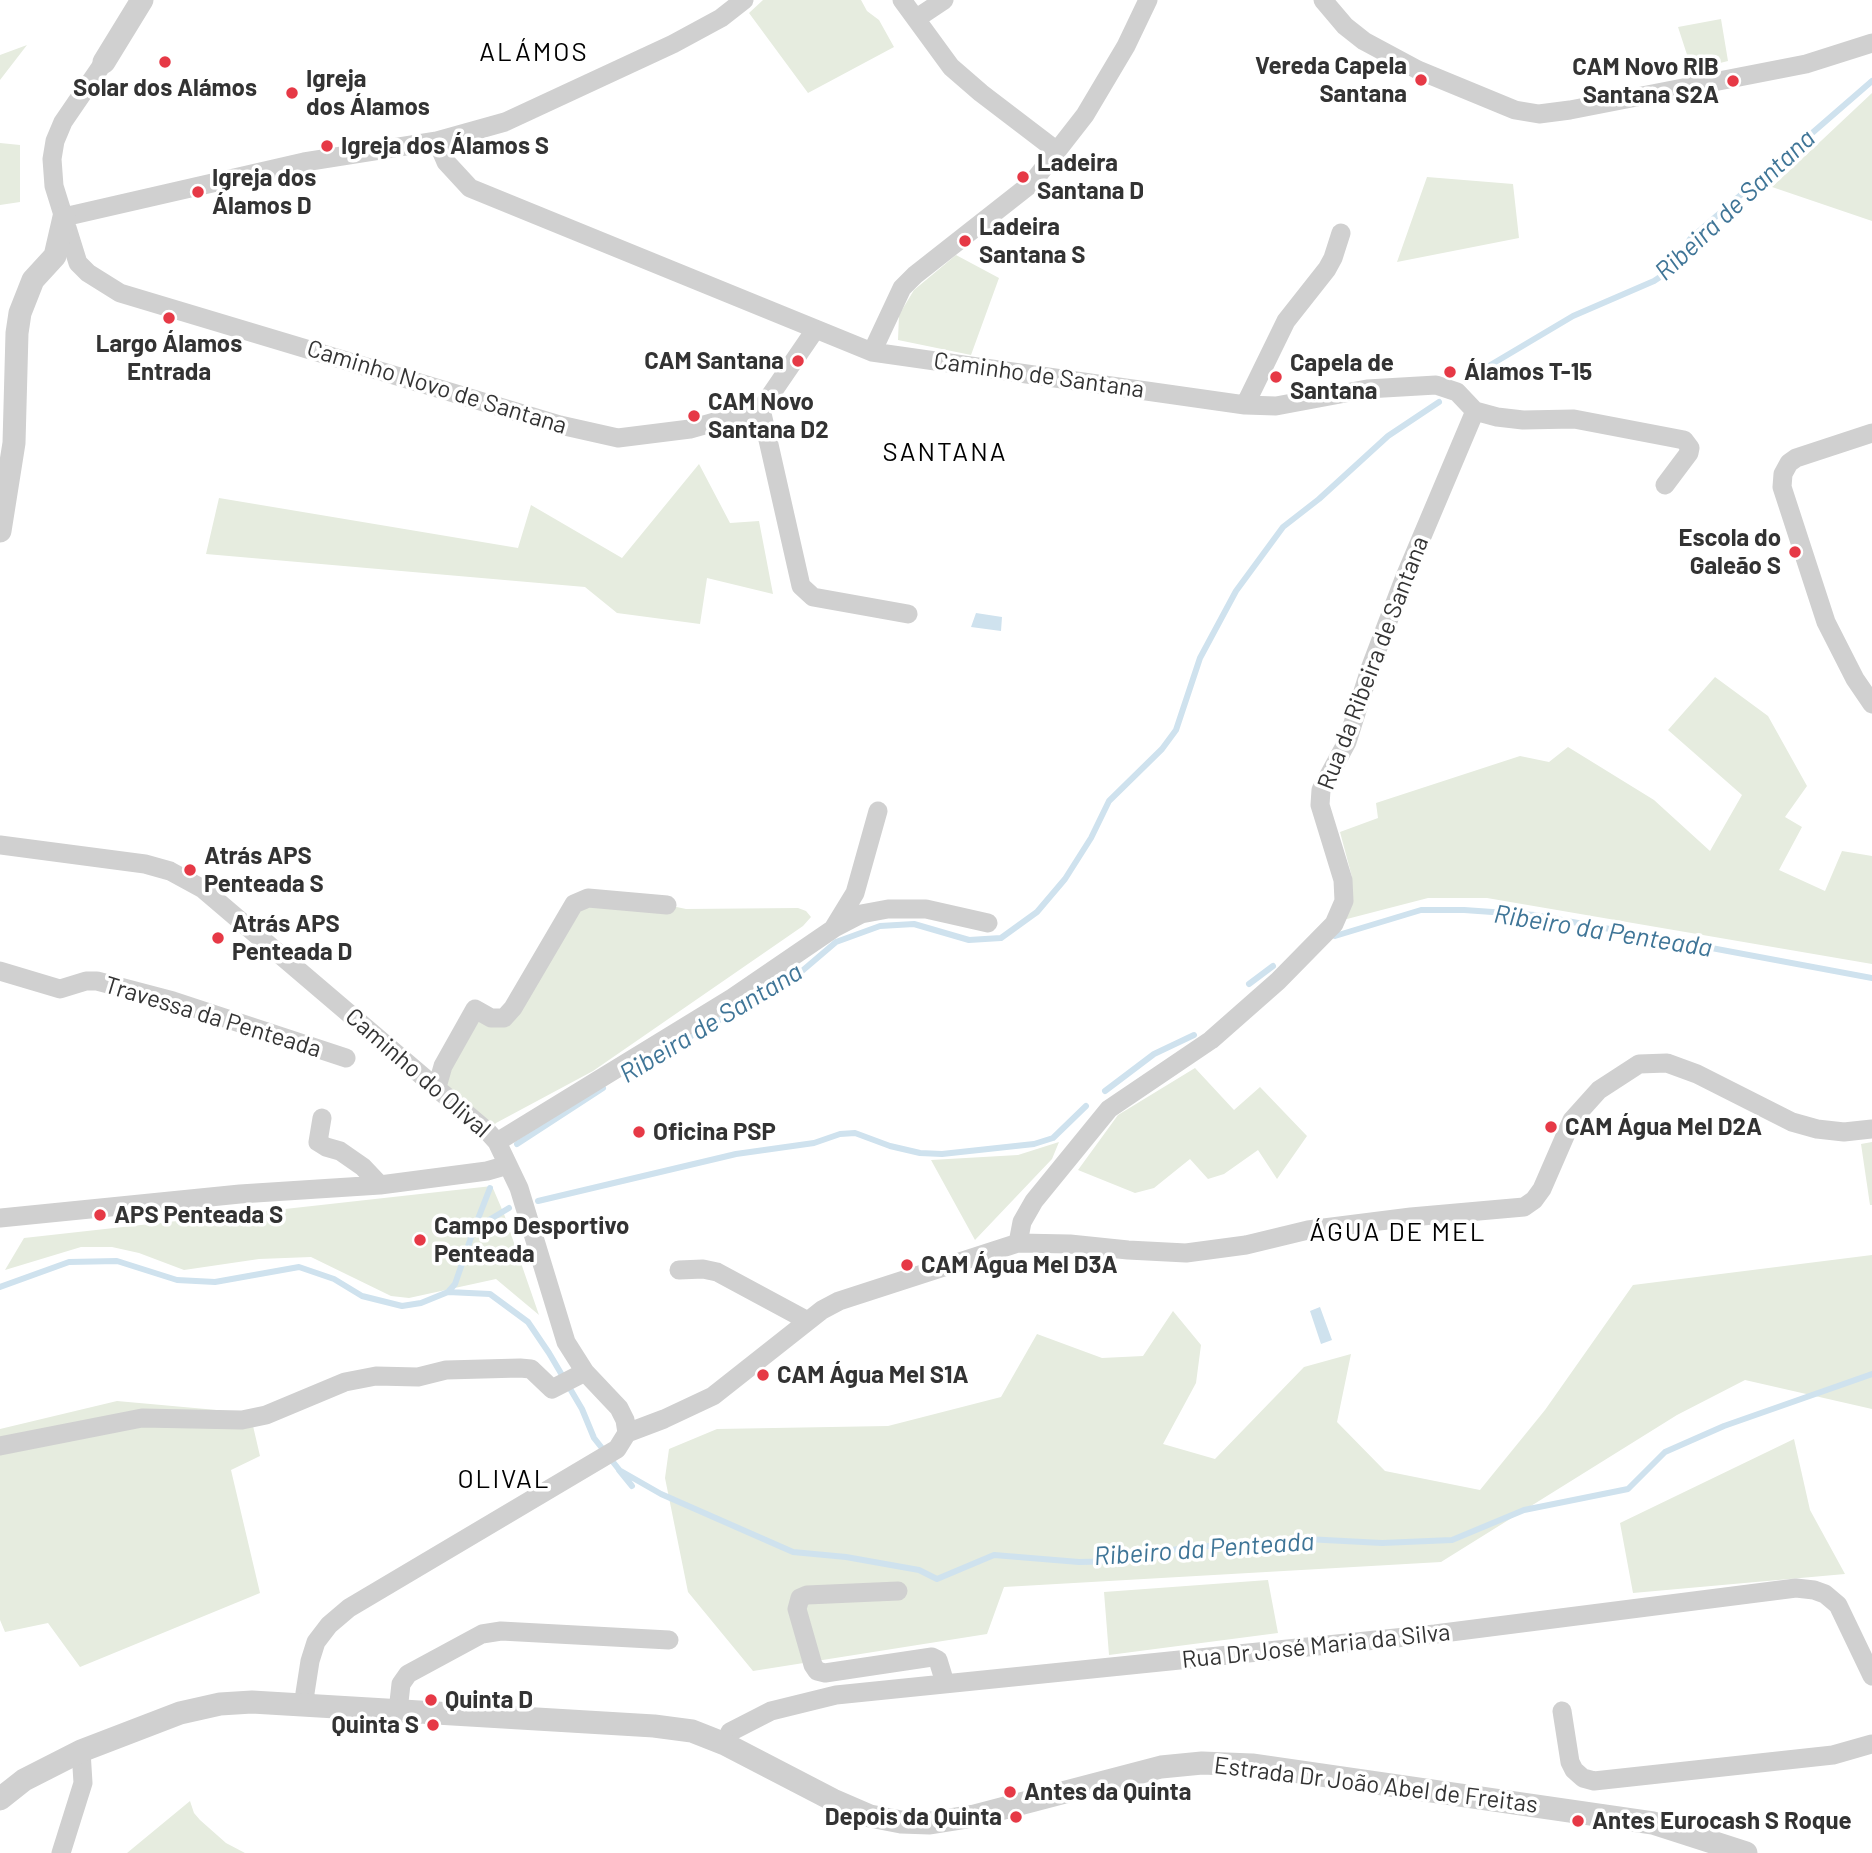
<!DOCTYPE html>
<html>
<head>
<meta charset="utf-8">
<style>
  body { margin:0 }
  canvas { display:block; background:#fff }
</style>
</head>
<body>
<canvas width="1872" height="1853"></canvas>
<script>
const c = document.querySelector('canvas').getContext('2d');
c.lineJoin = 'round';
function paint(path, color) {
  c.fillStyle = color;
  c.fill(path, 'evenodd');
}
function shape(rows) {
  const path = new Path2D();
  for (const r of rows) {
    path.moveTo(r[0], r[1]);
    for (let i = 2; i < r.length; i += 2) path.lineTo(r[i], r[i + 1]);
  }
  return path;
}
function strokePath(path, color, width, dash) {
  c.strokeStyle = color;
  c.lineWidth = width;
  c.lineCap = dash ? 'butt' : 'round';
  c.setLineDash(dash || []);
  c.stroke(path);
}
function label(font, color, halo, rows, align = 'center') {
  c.font = font + ' Barlow,sans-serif';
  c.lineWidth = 7;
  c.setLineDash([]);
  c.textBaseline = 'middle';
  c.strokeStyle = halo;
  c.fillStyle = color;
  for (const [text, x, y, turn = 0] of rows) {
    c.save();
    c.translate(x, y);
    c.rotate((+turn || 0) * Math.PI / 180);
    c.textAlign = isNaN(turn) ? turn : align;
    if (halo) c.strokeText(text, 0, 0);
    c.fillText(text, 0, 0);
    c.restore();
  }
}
const green = shape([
  [763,0,861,0,867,11,879,20,894,47,808,93,749,13],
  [1721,19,1728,61,1692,70,1678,27],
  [27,45,0,80,0,55],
  [1872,93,1872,221,1772,187],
  [0,143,20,145,20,202,0,205],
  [1427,177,1513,184,1519,238,1397,262],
  [956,255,999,278,971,355,898,340,899,315,914,290],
  [699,464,730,523,759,521,773,594,707,578,700,624,617,613,585,587,206,554,219,498,518,548,531,505,622,558],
  [1715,677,1768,716,1807,786,1785,817,1802,827,1779,870,1825,891,1842,851,1872,856,1872,964,1487,898,1428,898,1343,920,1352,877,1340,832,1378,818,1376,803,1520,756,1549,762,1568,747,1654,800,1710,851,1742,795,1668,730],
  [574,904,667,905,686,909,798,908,806,911,811,917,803,926,593,1071,496,1123,488,1132,437,1087,475,1009,504,1018],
  [1195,1068,1234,1110,1260,1087,1307,1136,1277,1179,1258,1150,1224,1174,1208,1179,1190,1159,1154,1188,1135,1193,1078,1170,1118,1115],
  [1059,1142,1052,1159,975,1240,931,1160,1018,1155],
  [1872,1142,1872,1205,1870,1205,1861,1144],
  [492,1186,504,1214,539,1315,496,1279,409,1298,391,1296,311,1257,259,1259,184,1270,139,1253,112,1247,81,1247,5,1270,24,1238],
  [1872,1255,1872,1409,1745,1380,1677,1415,1441,1562,1004,1587,987,1634,753,1671,688,1592,665,1478,669,1449,717,1429,888,1426,1001,1397,1037,1334,1102,1358,1143,1356,1173,1311,1201,1345,1196,1383,1163,1444,1215,1459,1304,1367,1351,1354,1337,1422,1385,1471,1480,1490,1545,1410,1633,1285],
  [117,1401,250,1413,260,1456,231,1470,260,1593,80,1667,48,1623,5,1632,0,1620,0,1429],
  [1794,1439,1810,1510,1845,1574,1633,1593,1620,1523],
  [1268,1580,1278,1633,1109,1655,1104,1592],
  [190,1801,194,1813,200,1820,226,1843,245,1853,127,1853]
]);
const water = shape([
  [976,613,1002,617,1001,631,971,627],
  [1320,1307,1332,1340,1321,1344,1310,1311]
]);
const stream = shape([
  [1477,373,1573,316,1654,281,1675,267,1690,239,1872,81],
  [1335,936,1421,910,1464,910,1535,915,1872,978],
  [1249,984,1273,966],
  [651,1059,795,977,836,942,880,926,914,924,969,940,1001,938,1037,912,1065,879,1091,838,1109,801,1162,749,1176,730,1200,658,1236,591,1283,527,1319,499,1388,436,1439,402],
  [1105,1091,1154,1054,1194,1035],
  [517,1144,603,1088],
  [538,1201,736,1154,814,1143,840,1134,855,1133,890,1146,920,1153,942,1154,1034,1144,1053,1138,1086,1106],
  [474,1229,490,1188],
  [0,1287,69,1262,117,1261,177,1280,215,1282,299,1267,334,1279,362,1296,402,1306,421,1303,448,1292,490,1294,528,1322,549,1353,582,1409,594,1438,632,1486,619,1470,661,1494,793,1552,846,1557,919,1570,937,1579,994,1555,1079,1562,1125,1561,1182,1548,1306,1539,1382,1543,1452,1540,1524,1510,1628,1489,1665,1452,1724,1426,1872,1374],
  [448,1292,455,1284,474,1229,509,1208]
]);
const minor = shape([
  [902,0,951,67,981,93,1057,151],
  [1323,0,1345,26,1364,41,1418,70,1515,110,1539,114,1570,110,1806,64,1872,43],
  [917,18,944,0],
  [104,62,63,122,55,141,52,159,54,186,78,263,88,273,120,293,560,425,618,438,690,429,761,409,815,330],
  [437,141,446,162,470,188,872,352,1245,405,1276,406,1367,389,1436,385,1457,392,1475,411,1497,417,1523,420,1574,419,1684,440,1690,448,1689,453,1665,485],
  [64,217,304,162,437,141,505,122,673,44,721,18,744,0],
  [872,352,902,288,915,275,1032,183,1085,115,1126,46,1148,0],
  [1245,405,1286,321,1327,269,1333,258,1341,233],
  [761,409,801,586,813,597,908,614],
  [1872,433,1796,458,1789,463,1783,474,1782,487,1826,622,1855,679,1872,704],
  [0,845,145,864,170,871,203,889,488,1132,497,1142,519,1188,566,1342,585,1372,619,1408,625,1420,627,1433,617,1449,349,1608,329,1625,316,1642,310,1661,305,1693,306,1704],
  [834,928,861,914,888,909,926,909,988,923],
  [0,971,60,989,86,981,97,981,173,1001,346,1058],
  [437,1087,443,1066,475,1009,491,1018,504,1018,513,1008,574,904,588,898,667,905],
  [322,1118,318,1142,326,1147,340,1151,363,1167,380,1185],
  [497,1142,732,998,833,929,855,893,878,811],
  [0,1218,240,1194,380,1185,487,1171,508,1165],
  [1018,1243,1022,1222,1034,1201,1109,1109,1211,1040,1278,981,1334,924,1344,901,1343,880,1320,805,1321,790,1347,742,1371,666,1404,579,1475,411],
  [679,1270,703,1269,717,1272,808,1321],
  [627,1433,664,1419,713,1396,822,1310,839,1301,1018,1243,1070,1244,1128,1250,1186,1253,1246,1245,1308,1230,1411,1217,1524,1207,1534,1200,1542,1189,1572,1120,1599,1090,1639,1064,1667,1063,1697,1074,1792,1122,1817,1129,1844,1132,1872,1129],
  [0,1446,142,1418,242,1420,266,1415,345,1382,376,1376,418,1377,446,1370,520,1368,531,1369,552,1389,585,1372],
  [898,1591,807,1595,800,1598,797,1609,813,1665,817,1671,825,1673,932,1657,938,1660,945,1683],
  [398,1711,401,1684,408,1674,482,1634,501,1631,669,1640],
  [1562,1711,1570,1762,1574,1770,1583,1778,1594,1781,1833,1755,1872,1744],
  [725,1744,730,1732,771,1711,836,1695,1435,1634,1796,1588,1814,1590,1825,1594,1838,1605,1872,1676],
  [61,1853,83,1783,81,1751]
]);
const tertiary = shape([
  [104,62,142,0],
  [0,531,14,443,17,333,20,313,33,280,55,256,64,217],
  [0,1799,24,1780,81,1751,180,1713,220,1704,252,1702,654,1726,692,1731,725,1744,833,1800,870,1816,901,1822,930,1823,974,1816,1161,1767,1202,1763,1252,1765,1653,1823,1746,1853]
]);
const markers = [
  [165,62,7,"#e63946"],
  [1421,80,7,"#e63946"],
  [1733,81,7,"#e63946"],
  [292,93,7,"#e63946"],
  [327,146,7,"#e63946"],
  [1023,177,7,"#e63946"],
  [198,192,7,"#e63946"],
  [965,241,7,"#e63946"],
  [169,318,7,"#e63946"],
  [798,361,7,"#e63946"],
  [1450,372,7,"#e63946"],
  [1276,377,7,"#e63946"],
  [694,416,7,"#e63946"],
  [1795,552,7,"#e63946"],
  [190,870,7,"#e63946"],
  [218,938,7,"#e63946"],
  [1551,1127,7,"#e63946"],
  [639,1132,7,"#e63946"],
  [100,1215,7,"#e63946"],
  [420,1240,7,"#e63946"],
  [907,1265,7,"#e63946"],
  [763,1375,7,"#e63946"],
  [431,1700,7,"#e63946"],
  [433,1725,7,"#e63946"],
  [1010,1792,7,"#e63946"],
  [1016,1817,7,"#e63946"],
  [1578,1821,7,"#e63946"]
];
const poiNames = [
  ["Vereda Capela",1407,66,"right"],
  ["Santana",1407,94,"right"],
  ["CAM Novo RIB",1719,67,"right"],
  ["Santana S2A",1719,95,"right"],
  ["Igreja",306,79],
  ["dos Álamos",306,107],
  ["Solar dos Alámos",165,88,"center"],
  ["Igreja dos Álamos S",341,146],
  ["Ladeira",1037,163],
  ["Santana D",1037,191],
  ["Igreja dos",212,178],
  ["Álamos D",212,206],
  ["Ladeira",979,227],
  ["Santana S",979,255],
  ["Largo Álamos",169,344,"center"],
  ["Entrada",169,372,"center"],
  ["CAM Santana",784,361,"right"],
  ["Capela de",1290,363],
  ["Santana",1290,391],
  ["Álamos T-15",1464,372],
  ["CAM Novo",708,402],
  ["Santana D2",708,430],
  ["Escola do",1781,538,"right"],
  ["Galeão S",1781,566,"right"],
  ["Atrás APS",204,856],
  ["Penteada S",204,884],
  ["Atrás APS",232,924],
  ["Penteada D",232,952],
  ["CAM Água Mel D2A",1565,1127],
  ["Oficina PSP",653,1132],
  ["APS Penteada S",114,1215],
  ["Campo Desportivo",434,1226],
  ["Penteada",434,1254],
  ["CAM Água Mel D3A",921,1265],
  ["CAM Água Mel S1A",777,1375],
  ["Quinta D",445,1700],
  ["Quinta S",419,1725,"right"],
  ["Antes da Quinta",1024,1792],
  ["Depois da Quinta",1002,1817,"right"],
  ["Antes Eurocash S Roque",1592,1821]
];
const streetNames = [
  ["Caminho de Santana",1039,375,8],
  ["Caminho Novo de Santana",437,387,17],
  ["Rua da Ribeira de Santana",1373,663,-69],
  ["Travessa da Penteada",213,1017,17],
  ["Caminho do Olival",418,1073,41],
  ["Rua Dr José Maria da Silva",1316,1646,-6],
  ["Estrada Dr João Abel de Freitas",1376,1785,7]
];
const neighbourhoodNames = [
  ["ALÁMOS",534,52],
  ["SANTANA",945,452],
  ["ÁGUA DE MEL",1398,1232],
  ["OLIVAL",504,1479]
];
const waterNames = [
  ["Ribeira de Santana",1735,205,-43],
  ["Ribeiro da Penteada",1603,931,9],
  ["Ribeira de Santana",711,1023,-31],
  ["Ribeiro da Penteada",1204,1549,-4]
];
paint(green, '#e6ecdf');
paint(water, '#cfe2ee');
strokePath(stream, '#cfe2ee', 6);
strokePath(minor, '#d0d0d0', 19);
strokePath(tertiary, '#d0d0d0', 23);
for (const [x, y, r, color] of markers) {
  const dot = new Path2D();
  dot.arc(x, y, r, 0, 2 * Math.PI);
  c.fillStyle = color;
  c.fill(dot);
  strokePath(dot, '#fff', 2.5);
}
label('bold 24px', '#333', '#fff', poiNames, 'left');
label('24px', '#333', '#fff', streetNames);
c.letterSpacing = '2px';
label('26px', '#000', '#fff', neighbourhoodNames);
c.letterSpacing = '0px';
label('italic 26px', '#3f7597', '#fff', waterNames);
</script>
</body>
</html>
